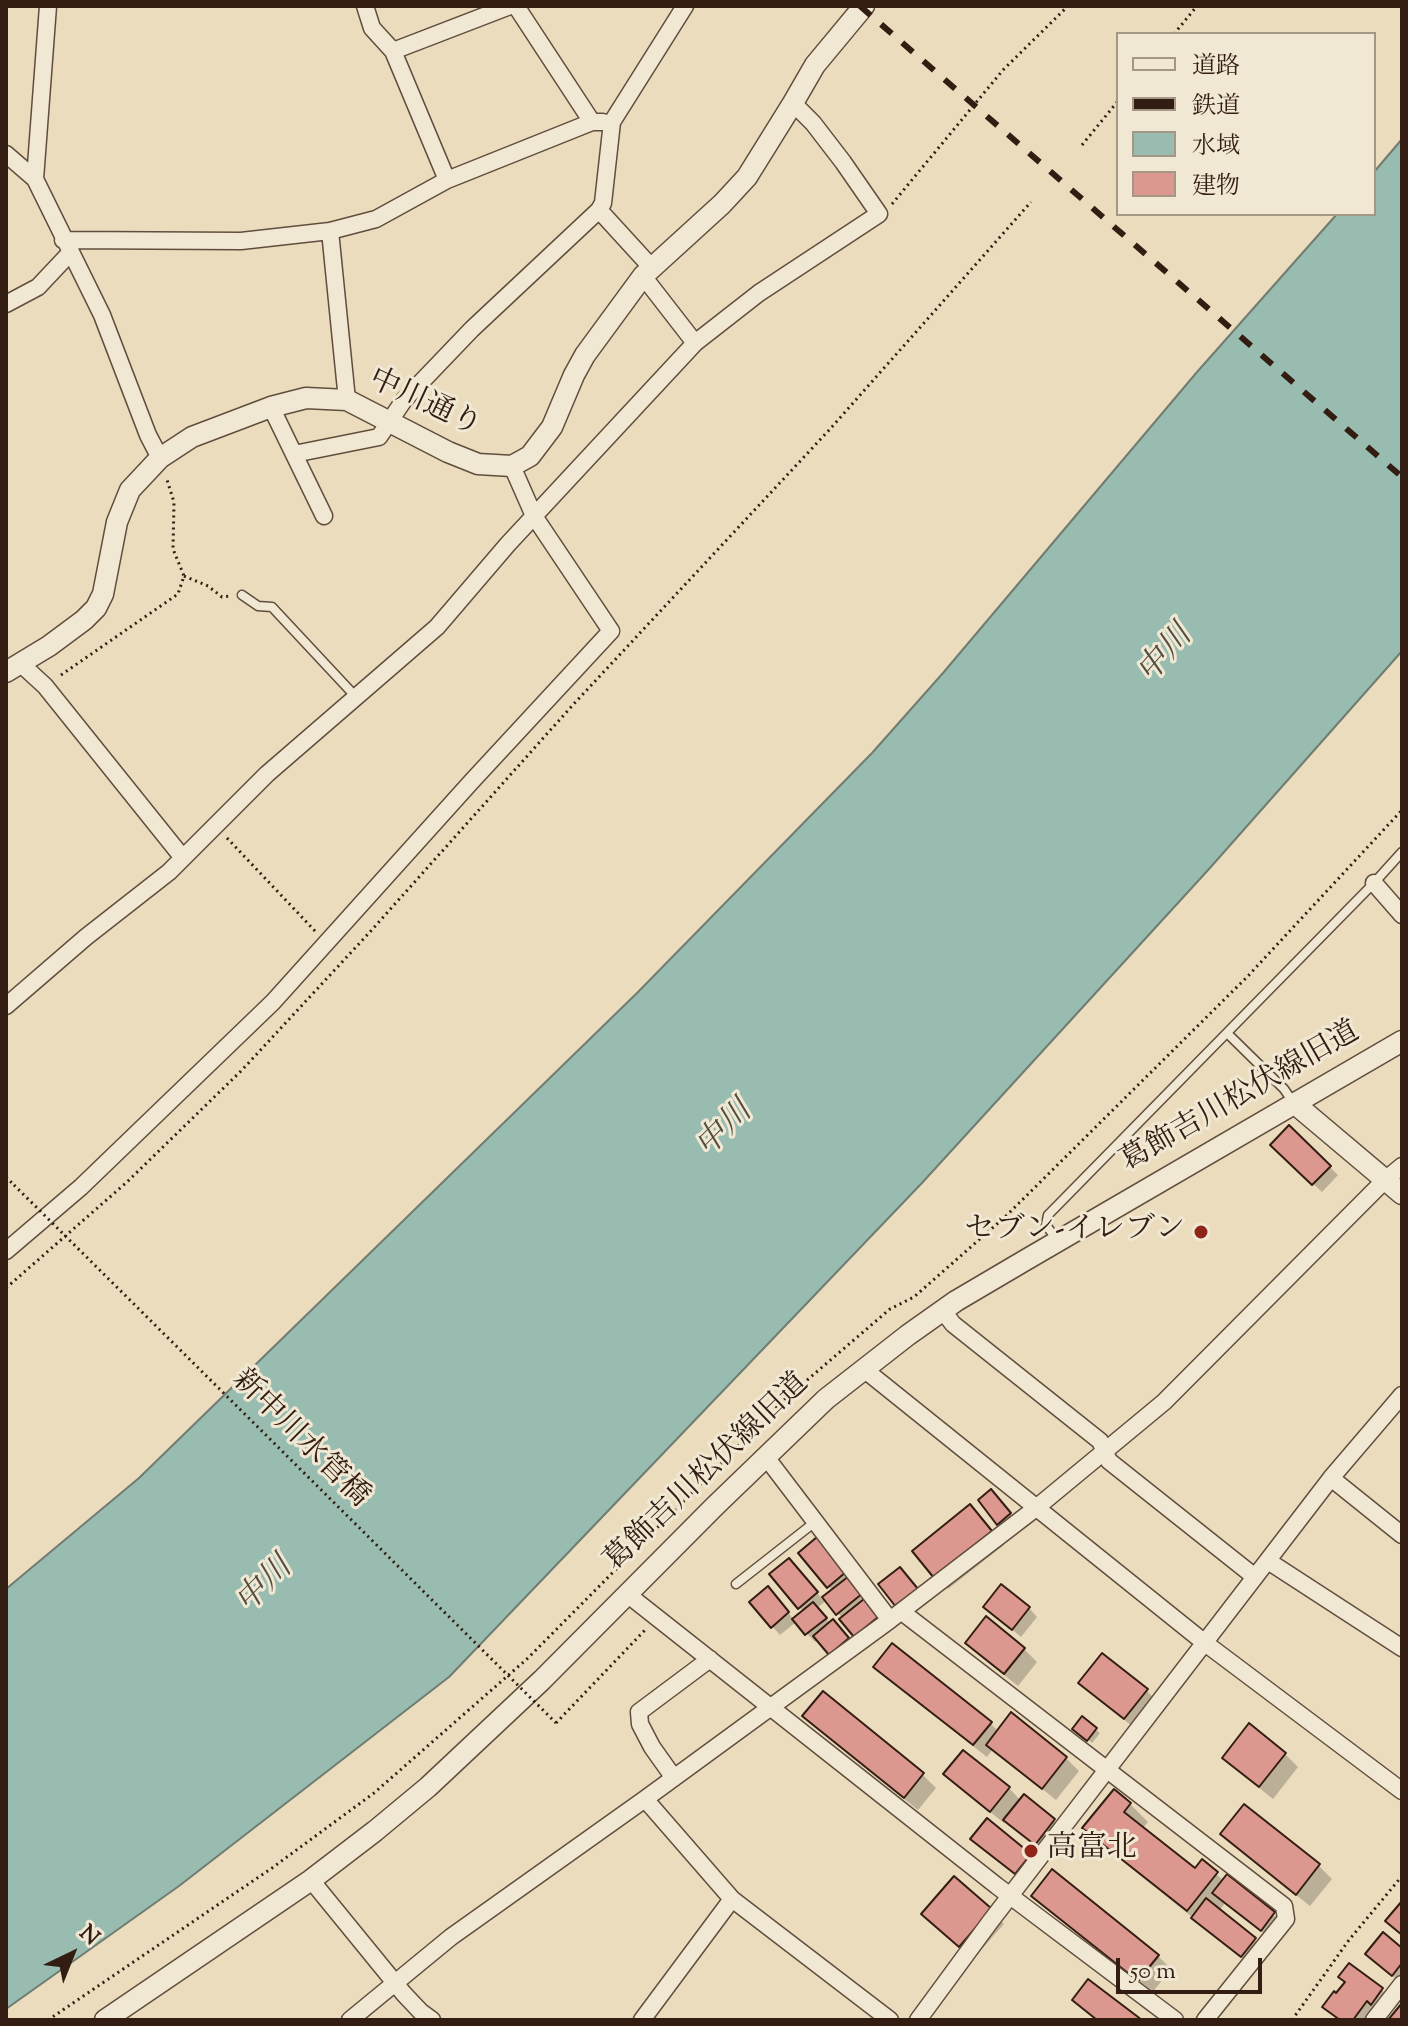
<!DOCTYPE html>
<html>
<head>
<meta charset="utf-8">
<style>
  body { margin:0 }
  #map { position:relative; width:1408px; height:2026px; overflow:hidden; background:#eadcbd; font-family:"Sorts Mill Goudy","Noto Serif JP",serif }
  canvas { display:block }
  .frame { position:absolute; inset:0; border:8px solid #331d12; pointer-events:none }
  .legend { position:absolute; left:1116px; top:32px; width:260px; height:184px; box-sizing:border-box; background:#f1e8d4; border:2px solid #a59786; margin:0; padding:10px 14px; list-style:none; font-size:24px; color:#331d12 }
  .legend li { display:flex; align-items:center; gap:16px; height:40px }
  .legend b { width:40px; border:2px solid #a59786 }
  .north { position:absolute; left:32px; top:1914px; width:80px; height:80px; -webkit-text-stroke:6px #f1e8d4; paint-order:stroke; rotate:43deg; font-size:22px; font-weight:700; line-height:32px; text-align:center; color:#331d12 }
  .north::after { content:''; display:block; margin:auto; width:28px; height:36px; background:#331d12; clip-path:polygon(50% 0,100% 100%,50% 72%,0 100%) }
  .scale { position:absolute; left:1116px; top:1958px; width:146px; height:36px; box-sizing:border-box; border:4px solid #331d12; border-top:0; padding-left:10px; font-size:24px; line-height:28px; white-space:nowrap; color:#331d12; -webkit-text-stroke:6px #f1e8d4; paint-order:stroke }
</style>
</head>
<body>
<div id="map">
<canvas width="1408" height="2026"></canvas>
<div class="frame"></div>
<ul class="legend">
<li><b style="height:10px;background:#f1e8d4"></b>道路</li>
<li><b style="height:10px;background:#331d12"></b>鉄道</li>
<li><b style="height:22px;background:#98bcb0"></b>水域</li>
<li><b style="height:22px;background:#dc988e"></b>建物</li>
</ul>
<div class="north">N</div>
<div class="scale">50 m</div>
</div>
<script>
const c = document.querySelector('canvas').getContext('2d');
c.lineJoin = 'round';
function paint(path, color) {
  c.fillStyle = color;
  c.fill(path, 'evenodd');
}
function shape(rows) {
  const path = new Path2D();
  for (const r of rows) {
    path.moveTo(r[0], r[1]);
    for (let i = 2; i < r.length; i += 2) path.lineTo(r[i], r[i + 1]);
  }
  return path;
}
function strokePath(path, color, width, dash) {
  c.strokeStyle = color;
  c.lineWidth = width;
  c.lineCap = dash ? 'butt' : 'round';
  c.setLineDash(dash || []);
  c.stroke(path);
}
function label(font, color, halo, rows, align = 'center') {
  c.font = font + ' "Sorts Mill Goudy","Noto Serif JP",serif';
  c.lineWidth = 6;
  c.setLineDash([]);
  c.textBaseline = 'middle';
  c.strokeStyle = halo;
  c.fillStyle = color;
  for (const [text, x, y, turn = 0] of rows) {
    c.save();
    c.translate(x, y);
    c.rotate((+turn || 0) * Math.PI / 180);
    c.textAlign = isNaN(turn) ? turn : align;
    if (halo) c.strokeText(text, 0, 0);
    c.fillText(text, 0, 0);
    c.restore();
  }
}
const water = shape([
  [1402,139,1402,651,1209,869,921,1184,449,1677,179,1886,6,2009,6,1589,139,1478,637,993,872,753,943,673,1197,372,1337,214,1374,214,1374,172,1402,139]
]);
const shadow = shape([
  [1289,1128,1338,1175,1322,1192,1272,1145],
  [999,1500,1018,1523,1007,1531,999,1523],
  [970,1506,1004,1545,948,1589,935,1576],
  [817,1540,853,1581,885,1626,864,1644,827,1600,817,1608,831,1624,841,1630,856,1648,839,1662,819,1639,815,1642,796,1622,780,1635,772,1626,776,1597,794,1620,804,1612,799,1607,798,1569,823,1600,833,1591,828,1586],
  [1029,1608,1037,1617,1021,1637,994,1615],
  [967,1643,1024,1649,1037,1662,1018,1686,980,1656],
  [1102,1656,1147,1691,1160,1704,1138,1731,1094,1695],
  [876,1667,990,1723,999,1732,1066,1758,1079,1771,1056,1800,993,1749,987,1757,889,1680],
  [823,1694,923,1775,936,1788,918,1810,818,1729],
  [1082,1719,1100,1733,1092,1743,1075,1728],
  [1285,1754,1298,1767,1273,1799,1238,1771,1225,1758],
  [946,1774,1009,1788,1021,1801,1054,1821,1062,1829,1044,1852,1006,1821,1004,1823,959,1787],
  [1130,1804,1148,1822,1142,1829,1195,1871,1202,1862,1224,1881,1227,1877,1282,1922,1270,1938,1225,1903,1219,1911,1263,1947,1250,1964,1103,1845,1085,1828],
  [1245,1807,1319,1866,1332,1879,1310,1906,1236,1847,1223,1834],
  [1034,1895,1158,1956,1171,1969,1152,1993,1047,1908],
  [991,1911,1004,1924,973,1959,936,1927],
  [1402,1950,1402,1982,1401,1983,1376,1962],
  [1349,1965,1382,1990,1395,2003,1376,2020,1338,2020,1324,2007,1337,1996,1347,1982]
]);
const building = shape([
  [1289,1125,1331,1166,1312,1185,1270,1145,1289,1125],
  [991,1489,1011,1513,997,1525,978,1500,991,1489],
  [970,1504,992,1531,934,1578,912,1551,970,1504],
  [817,1537,846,1572,827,1588,798,1553,817,1537],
  [789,1558,818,1592,798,1609,769,1574,789,1558],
  [900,1567,918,1589,896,1607,878,1584,900,1567],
  [849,1576,863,1593,836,1615,822,1597,849,1576],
  [1001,1584,1030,1607,1012,1630,983,1607,1001,1584],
  [768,1586,789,1612,771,1628,749,1602,768,1586],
  [864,1599,878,1617,854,1637,839,1619,864,1599],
  [813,1602,827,1618,805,1635,792,1619,813,1602],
  [986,1616,1025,1648,1004,1674,965,1643,986,1616],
  [833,1619,849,1638,829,1655,813,1636,833,1619],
  [892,1643,992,1722,973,1745,873,1667,892,1643],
  [1102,1653,1148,1689,1124,1719,1078,1683,1102,1653],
  [823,1691,924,1773,904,1798,802,1716,823,1691],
  [1011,1712,1067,1757,1042,1789,986,1745,1011,1712],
  [1082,1716,1097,1728,1087,1741,1072,1729,1082,1716],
  [1249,1723,1286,1753,1259,1787,1222,1758,1249,1723],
  [963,1750,1010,1787,990,1812,943,1774,963,1750],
  [1114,1789,1131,1803,1124,1812,1195,1868,1202,1859,1218,1872,1187,1911,1082,1828,1114,1789],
  [1024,1794,1055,1819,1035,1845,1003,1820,1024,1794],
  [1244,1804,1320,1864,1296,1895,1220,1834,1244,1804],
  [987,1818,1031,1854,1015,1874,970,1839,987,1818],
  [1052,1869,1159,1955,1138,1981,1031,1896,1052,1869],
  [1227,1874,1275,1912,1261,1931,1212,1893,1227,1874],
  [954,1876,992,1909,959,1947,921,1914,954,1876],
  [1206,1898,1256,1938,1241,1957,1191,1918,1206,1898],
  [1402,1901,1402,1935,1385,1921,1402,1901],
  [1383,1932,1402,1948,1402,1963,1392,1976,1365,1954,1383,1932],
  [1349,1963,1383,1988,1371,2005,1367,2001,1353,2020,1340,2020,1322,2007,1334,1991,1336,1993,1345,1982,1338,1977,1349,1963],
  [1088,1979,1142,2020,1097,2020,1072,2000,1088,1979],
  [1402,2003,1402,2020,1388,2020,1402,2003]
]);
const path = shape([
  [1174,34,1197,6],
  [1082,145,1118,101],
  [892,204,1003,70,1068,6],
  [184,576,208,586,222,597,230,596],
  [61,675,178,594,184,576,173,549,174,502,167,480],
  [227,838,315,931],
  [6,1177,14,1185],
  [6,1288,127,1182,242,1070,369,933,571,707,831,428,1031,202],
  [556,1723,645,1630],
  [48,2020,272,1868,374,1793,528,1658,785,1399,890,1309,914,1297,1006,1216,1248,976,1402,810],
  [1292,2020,1349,1940,1402,1876]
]);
const service = shape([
  [242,595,258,606,272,607,356,697],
  [1227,1033,1284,1089,1293,1102],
  [1057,1240,1046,1225,1048,1215,1374,883,1402,852],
  [736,1584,815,1522]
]);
const minor = shape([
  [48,6,35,179,102,315,148,435,160,458],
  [365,6,372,28,393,51,447,180],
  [516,6,592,122,603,122],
  [393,51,510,6],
  [6,154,35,179],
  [599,210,652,268],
  [330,231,347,400],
  [63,240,241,241,330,231,376,219,447,180,592,122],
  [643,276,695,343],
  [6,304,38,287,70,253],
  [271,407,324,516],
  [294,454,379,437,404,400,472,329,599,210,603,203,612,122,685,6],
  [21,664,45,686,183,858],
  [1374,883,1402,915],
  [6,1006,86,937,169,872,267,774,437,627,508,544,695,343,759,293,879,214,843,162,813,123,793,103],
  [6,1251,81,1187,273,1002,472,781,611,631,534,516,512,466],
  [943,1311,953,1324,1100,1441,1109,1461,1255,1577],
  [865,1370,1205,1643,1402,1791],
  [766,1457,890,1620],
  [1331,1478,1402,1535],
  [1268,1561,1402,1648],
  [627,1594,997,1886,1175,2020],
  [902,1612,1284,1906,1286,1919,1205,2020],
  [674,1778,652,1747,640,1724,639,1712,710,1659],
  [645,1799,732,1899,890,2020],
  [311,1880,404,1994,421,2012,432,2020],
  [350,2020,451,1937,645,1799,890,1620,1036,1508,1164,1402,1385,1180,1402,1166],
  [642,2020,732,1899],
  [918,2020,990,1922,1331,1478,1402,1395],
  [1374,2020,1402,1984]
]);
const tertiary = shape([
  [6,672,49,646,84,620,96,608,103,594,117,522,130,490,160,458,192,437,271,407,306,398,347,400,448,452,478,464,512,466,530,456,552,427,574,375,585,355,643,276,722,204,747,177,793,103,815,65,864,6],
  [1294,1103,1402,1194],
  [105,2020,311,1880,375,1831,428,1787,542,1680,715,1506,826,1399,908,1335,956,1301,1029,1258,1402,1041]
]);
const rail = shape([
  [860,6,1402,477]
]);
const pathBridge = shape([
  [14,1185,556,1723]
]);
const markers = [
  [1201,1232,8,"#8f2418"],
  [1031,1851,8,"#8f2418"]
];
const streetNames = [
  ["中川通り",424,405,25],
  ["葛飾吉川松伏線旧道",1241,1099,-30],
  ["新中川水管橋",299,1440,45],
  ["葛飾吉川松伏線旧道",708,1474,-44]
];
const poiNames = [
  ["セブン-イレブン",1185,1232],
  ["高富北",1047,1851,"left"]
];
const waterNames = [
  ["中川",1167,656,-49],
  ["中川",726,1131,-45],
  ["中川",266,1587,-45]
];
paint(water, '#98bcb0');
strokePath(water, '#707c71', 2);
paint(shadow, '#0003');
paint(building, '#dc988e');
strokePath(building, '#331d12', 2);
strokePath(service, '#614d3d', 11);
strokePath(minor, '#614d3d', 19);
strokePath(tertiary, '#614d3d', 23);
strokePath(path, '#331d12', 3, [2, 4]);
strokePath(service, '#f1e8d4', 8);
strokePath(minor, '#f1e8d4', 16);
strokePath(tertiary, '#f1e8d4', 20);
strokePath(rail, '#331d12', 6, [14, 14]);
strokePath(pathBridge, '#331d12', 3, [2, 4]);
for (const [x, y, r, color] of markers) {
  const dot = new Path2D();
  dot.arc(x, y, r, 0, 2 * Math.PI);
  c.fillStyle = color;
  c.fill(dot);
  strokePath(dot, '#f1e8d4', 3);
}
label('30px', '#331d12', '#f1e8d4', streetNames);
label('30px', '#331d12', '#f1e8d4', poiNames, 'right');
label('italic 32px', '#514d41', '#f1e8d4', waterNames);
</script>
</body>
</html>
